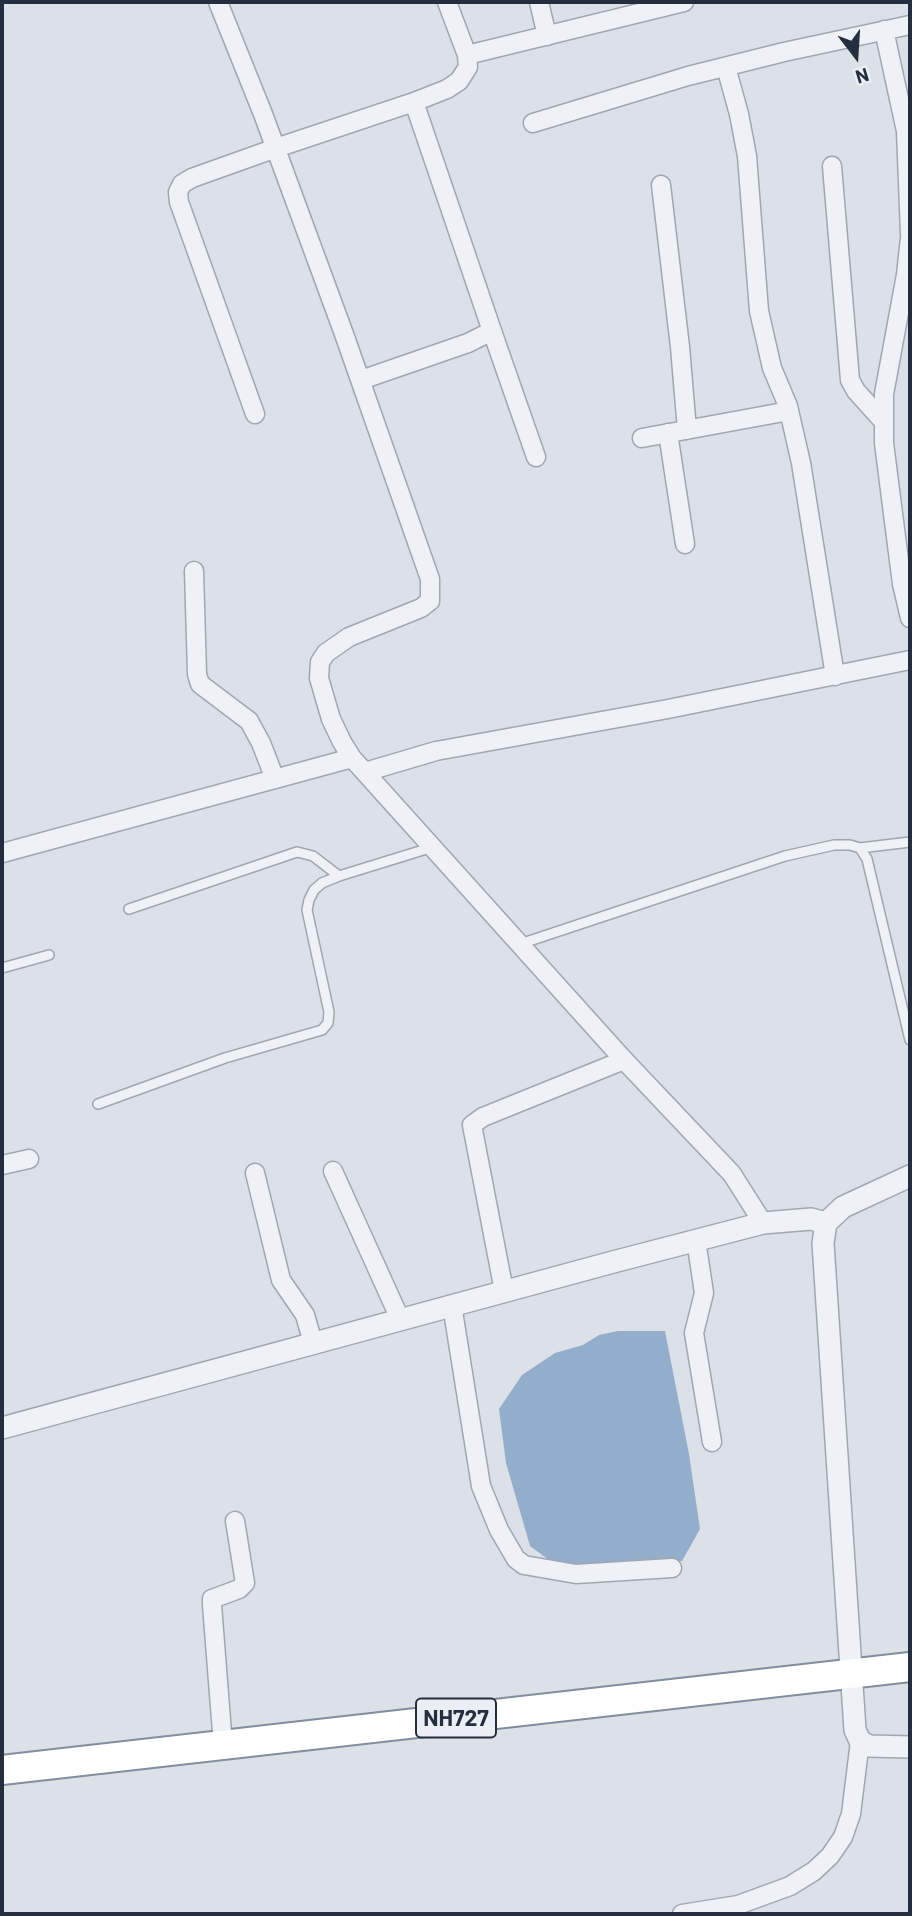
<!DOCTYPE html>
<html>
<head>
<meta charset="utf-8">
<style>
  body { margin:0 }
  #map { position:relative; width:912px; height:1916px; overflow:hidden; background:#dce0e7; font-family:Barlow,sans-serif }
  canvas { display:block }
  .frame { position:absolute; inset:0; border:4px solid #242e3e; pointer-events:none }
  .north { position:absolute; left:821px; top:21px; width:70px; height:70px; -webkit-text-stroke:5px #ebeff5; paint-order:stroke; rotate:163deg; font-size:19px; font-weight:700; line-height:28px; text-align:center; color:#242e3e }
  .north::after { content:''; display:block; margin:auto; width:24px; height:32px; background:#242e3e; clip-path:polygon(50% 0,100% 100%,50% 72%,0 100%) }
</style>
</head>
<body>
<div id="map">
<canvas width="912" height="1916"></canvas>
<div class="frame"></div>
<div class="north">N</div>
</div>
<script>
const c = document.querySelector('canvas').getContext('2d');
c.lineJoin = 'round';
function paint(path, color) {
  c.fillStyle = color;
  c.fill(path, 'evenodd');
}
function shape(rows) {
  const path = new Path2D();
  for (const r of rows) {
    path.moveTo(r[0], r[1]);
    for (let i = 2; i < r.length; i += 2) path.lineTo(r[i], r[i + 1]);
  }
  return path;
}
function strokePath(path, color, width, dash) {
  c.strokeStyle = color;
  c.lineWidth = width;
  c.lineCap = dash ? 'butt' : 'round';
  c.setLineDash(dash || []);
  c.stroke(path);
}
function label(font, color, halo, rows, align = 'center') {
  c.font = font + ' Barlow,sans-serif';
  c.lineWidth = 5;
  c.setLineDash([]);
  c.textBaseline = 'middle';
  c.strokeStyle = halo;
  c.fillStyle = color;
  for (const [text, x, y, turn = 0] of rows) {
    c.save();
    c.translate(x, y);
    c.rotate((+turn || 0) * Math.PI / 180);
    c.textAlign = isNaN(turn) ? turn : align;
    if (halo) c.strokeText(text, 0, 0);
    c.fillText(text, 0, 0);
    c.restore();
  }
}
const water = shape([
  [618,1331,665,1331,689,1454,700,1529,682,1561,621,1568,557,1566,530,1546,506,1463,499,1409,522,1375,555,1353,583,1345,599,1335]
]);
const service = shape([
  [860,848,910,842],
  [129,909,297,852,313,856,339,876],
  [520,944,785,856,834,845,850,845,860,848,867,859,910,1040],
  [2,968,49,955],
  [98,1104,225,1058,322,1030,328,1023,329,1012,307,910,309,900,314,890,322,883,339,876,433,847]
]);
const minor = shape([
  [218,2,263,114,344,334,430,579,430,601,421,608,349,637,326,653,320,662,319,678,331,719,342,742,352,758,624,1060,732,1174,763,1223],
  [539,2,547,36],
  [884,30,906,131,910,234],
  [467,55,684,2],
  [726,67,739,114,747,156,759,311,772,368,788,406,801,463,835,676],
  [533,123,688,76,784,52,910,25],
  [832,166,850,380,856,391,884,422],
  [661,185,680,347,687,430],
  [910,238,906,275,884,394,884,443,902,584,910,618],
  [492,331,536,457],
  [361,380,468,343,492,331,414,102],
  [255,414,179,202,178,192,182,184,192,178,276,148,414,102,447,89,459,81,468,67,467,55,447,2],
  [668,433,685,544],
  [642,438,789,411],
  [194,571,197,674,200,684,249,721,261,743,275,779],
  [365,772,436,751,668,709,910,660],
  [2,853,352,758],
  [2,1165,29,1159],
  [333,1171,400,1319],
  [255,1173,281,1280,305,1315,313,1343],
  [696,1240,704,1293,694,1333,712,1442],
  [504,1291,472,1125,483,1117,624,1060],
  [452,1305,481,1486,499,1530,516,1559,524,1565,576,1574,672,1568],
  [223,1745,212,1605,212,1599,239,1589,245,1583,235,1521],
  [682,1914,738,1905,790,1886,814,1871,830,1856,843,1837,851,1814,860,1741]
]);
const tertiary = shape([
  [910,1176,843,1207,826,1223,823,1243,855,1730,860,1741,869,1746,910,1747],
  [2,1428,613,1262,763,1223,811,1219,826,1223]
]);
const trunk = shape([
  [2,1770,910,1667]
]);
const shields = [
  [456,1718,80]
];
const shieldNames = [
  ["NH727",456,1718]
];
paint(water, '#93aecb');
strokePath(service, '#a1a7b1', 12);
strokePath(minor, '#a1a7b1', 21);
strokePath(tertiary, '#a1a7b1', 24);
strokePath(trunk, '#828d9f', 32);
strokePath(service, '#eef1f5', 9);
strokePath(minor, '#eef1f5', 18);
strokePath(tertiary, '#eef1f5', 21);
strokePath(trunk, '#fff', 28);
for (const [x, y, w] of shields) {
  const box = new Path2D();
  box.roundRect(x - w / 2, y - 19.5, w, 39, 5);
  c.fillStyle = '#ebeff5';
  c.fill(box);
  strokePath(box, '#242e3e', 2);
}
label('bold 23px', '#242e3e', null, shieldNames);
</script>
</body>
</html>
